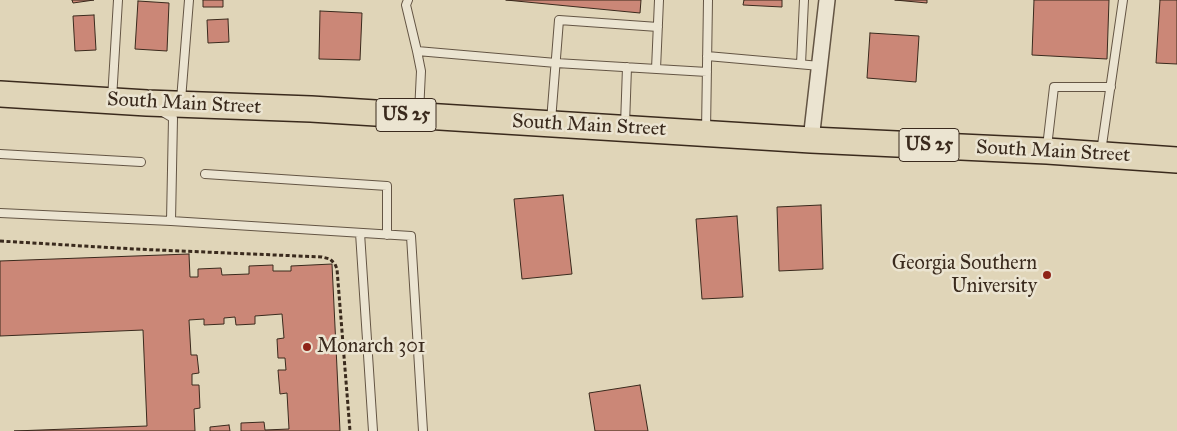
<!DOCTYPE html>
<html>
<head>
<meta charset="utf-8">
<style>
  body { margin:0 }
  canvas { display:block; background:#e0d5b8 }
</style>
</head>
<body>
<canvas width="1177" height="431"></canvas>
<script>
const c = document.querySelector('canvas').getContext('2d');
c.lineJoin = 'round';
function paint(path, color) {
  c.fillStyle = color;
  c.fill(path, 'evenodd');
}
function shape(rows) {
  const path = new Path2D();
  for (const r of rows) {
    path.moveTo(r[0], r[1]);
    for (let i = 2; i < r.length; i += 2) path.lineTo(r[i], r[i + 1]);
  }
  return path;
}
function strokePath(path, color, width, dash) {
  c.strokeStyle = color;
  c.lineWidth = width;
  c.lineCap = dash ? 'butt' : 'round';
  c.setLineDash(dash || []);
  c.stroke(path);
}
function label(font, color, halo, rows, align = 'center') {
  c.font = font + ' "IM FELL Great Primer",serif';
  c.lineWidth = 5;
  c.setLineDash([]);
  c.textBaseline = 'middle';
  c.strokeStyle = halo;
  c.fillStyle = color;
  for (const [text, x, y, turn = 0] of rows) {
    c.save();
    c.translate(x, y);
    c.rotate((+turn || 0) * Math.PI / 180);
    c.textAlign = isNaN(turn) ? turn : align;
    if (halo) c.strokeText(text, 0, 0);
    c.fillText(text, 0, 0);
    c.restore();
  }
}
const building = shape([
  [72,0,94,0,73,3,72,0],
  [203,0,223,0,223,7,203,7,203,0],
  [506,0,641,0,640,13,506,0],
  [744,0,782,0,782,7,743,5,744,0],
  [895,0,927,0,927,3,895,0],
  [1034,0,1109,0,1107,59,1032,55,1034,0],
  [1160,0,1177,0,1177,64,1156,63,1160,0],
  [138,1,169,3,167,51,135,49,138,1],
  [320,11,362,13,360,60,319,59,320,11],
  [94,15,96,50,75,51,73,16,94,15],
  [228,19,229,42,208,43,207,20,228,19],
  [870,33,919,36,916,82,867,78,870,33],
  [563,195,572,274,522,279,514,199,563,195],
  [821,205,823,269,779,271,777,207,821,205],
  [737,216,743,297,702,299,696,219,737,216],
  [189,254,190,277,198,277,198,269,221,268,222,275,249,274,249,266,273,265,273,271,291,271,291,266,332,264,340,431,241,431,241,423,264,422,265,430,289,429,287,393,280,394,278,370,286,370,285,358,278,358,277,339,284,338,282,314,255,316,255,324,236,325,235,317,224,318,224,324,204,325,204,319,189,320,191,355,197,355,199,373,192,374,192,385,199,385,200,408,194,409,195,431,14,431,147,426,143,330,0,336,0,261,189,254],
  [640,385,648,431,595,431,589,393,640,385],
  [229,425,230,431,210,431,210,427,229,425]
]);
const path = shape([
  [0,241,134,249,322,257,330,259,335,264,337,269,350,431]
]);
const service = shape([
  [408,0,406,5,417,51,421,71,419,113],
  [417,51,556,63,707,72],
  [707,56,820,66],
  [801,64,804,0],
  [656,69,659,0],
  [112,99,118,0],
  [181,100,189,0],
  [161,111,173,118,171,221,411,236,423,431],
  [551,121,559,20,658,27],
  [625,125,627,67],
  [706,131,708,0],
  [1047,147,1054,87,1111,87],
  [1101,152,1123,0],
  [0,154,141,162],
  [205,174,387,186,387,235],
  [0,213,171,221],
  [360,233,373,431]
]);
const minor = shape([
  [811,140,827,0]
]);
const primary = shape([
  [0,94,147,103,311,109,811,140,1047,151,1177,160]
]);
const markers = [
  [1047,275,5,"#8f2418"],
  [307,347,5,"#8f2418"]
];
const shields = [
  [406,115,60],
  [929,145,60]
];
const shieldNames = [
  ["US 25",406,115],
  ["US 25",929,145]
];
const streetNames = [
  ["South Main Street",184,104,3],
  ["South Main Street",589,126,3],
  ["South Main Street",1053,152,3]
];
const poiNames = [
  ["Georgia Southern",1037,264],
  ["University",1037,287],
  ["Monarch 301",317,347,"left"]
];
paint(building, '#cb8777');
strokePath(building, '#3a2a1d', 1);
strokePath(service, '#645544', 10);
strokePath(minor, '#645544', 18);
strokePath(primary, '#3a2a1d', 28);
strokePath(path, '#3a2a1d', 3, [4, 2.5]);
strokePath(service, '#ebe4d1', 8);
strokePath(minor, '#ebe4d1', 15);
strokePath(primary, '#e0d5b8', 25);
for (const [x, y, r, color] of markers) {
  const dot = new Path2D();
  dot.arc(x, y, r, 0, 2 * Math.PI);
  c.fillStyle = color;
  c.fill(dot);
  strokePath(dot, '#ebe4d1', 2);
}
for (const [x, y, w] of shields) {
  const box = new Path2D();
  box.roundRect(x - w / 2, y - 16.5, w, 33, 4);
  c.fillStyle = '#ebe4d1';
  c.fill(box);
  strokePath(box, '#3a2a1d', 1);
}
label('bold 19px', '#3a2a1d', null, shieldNames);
label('20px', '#3a2a1d', '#ebe4d1', streetNames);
label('20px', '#3a2a1d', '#ebe4d1', poiNames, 'right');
</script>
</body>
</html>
